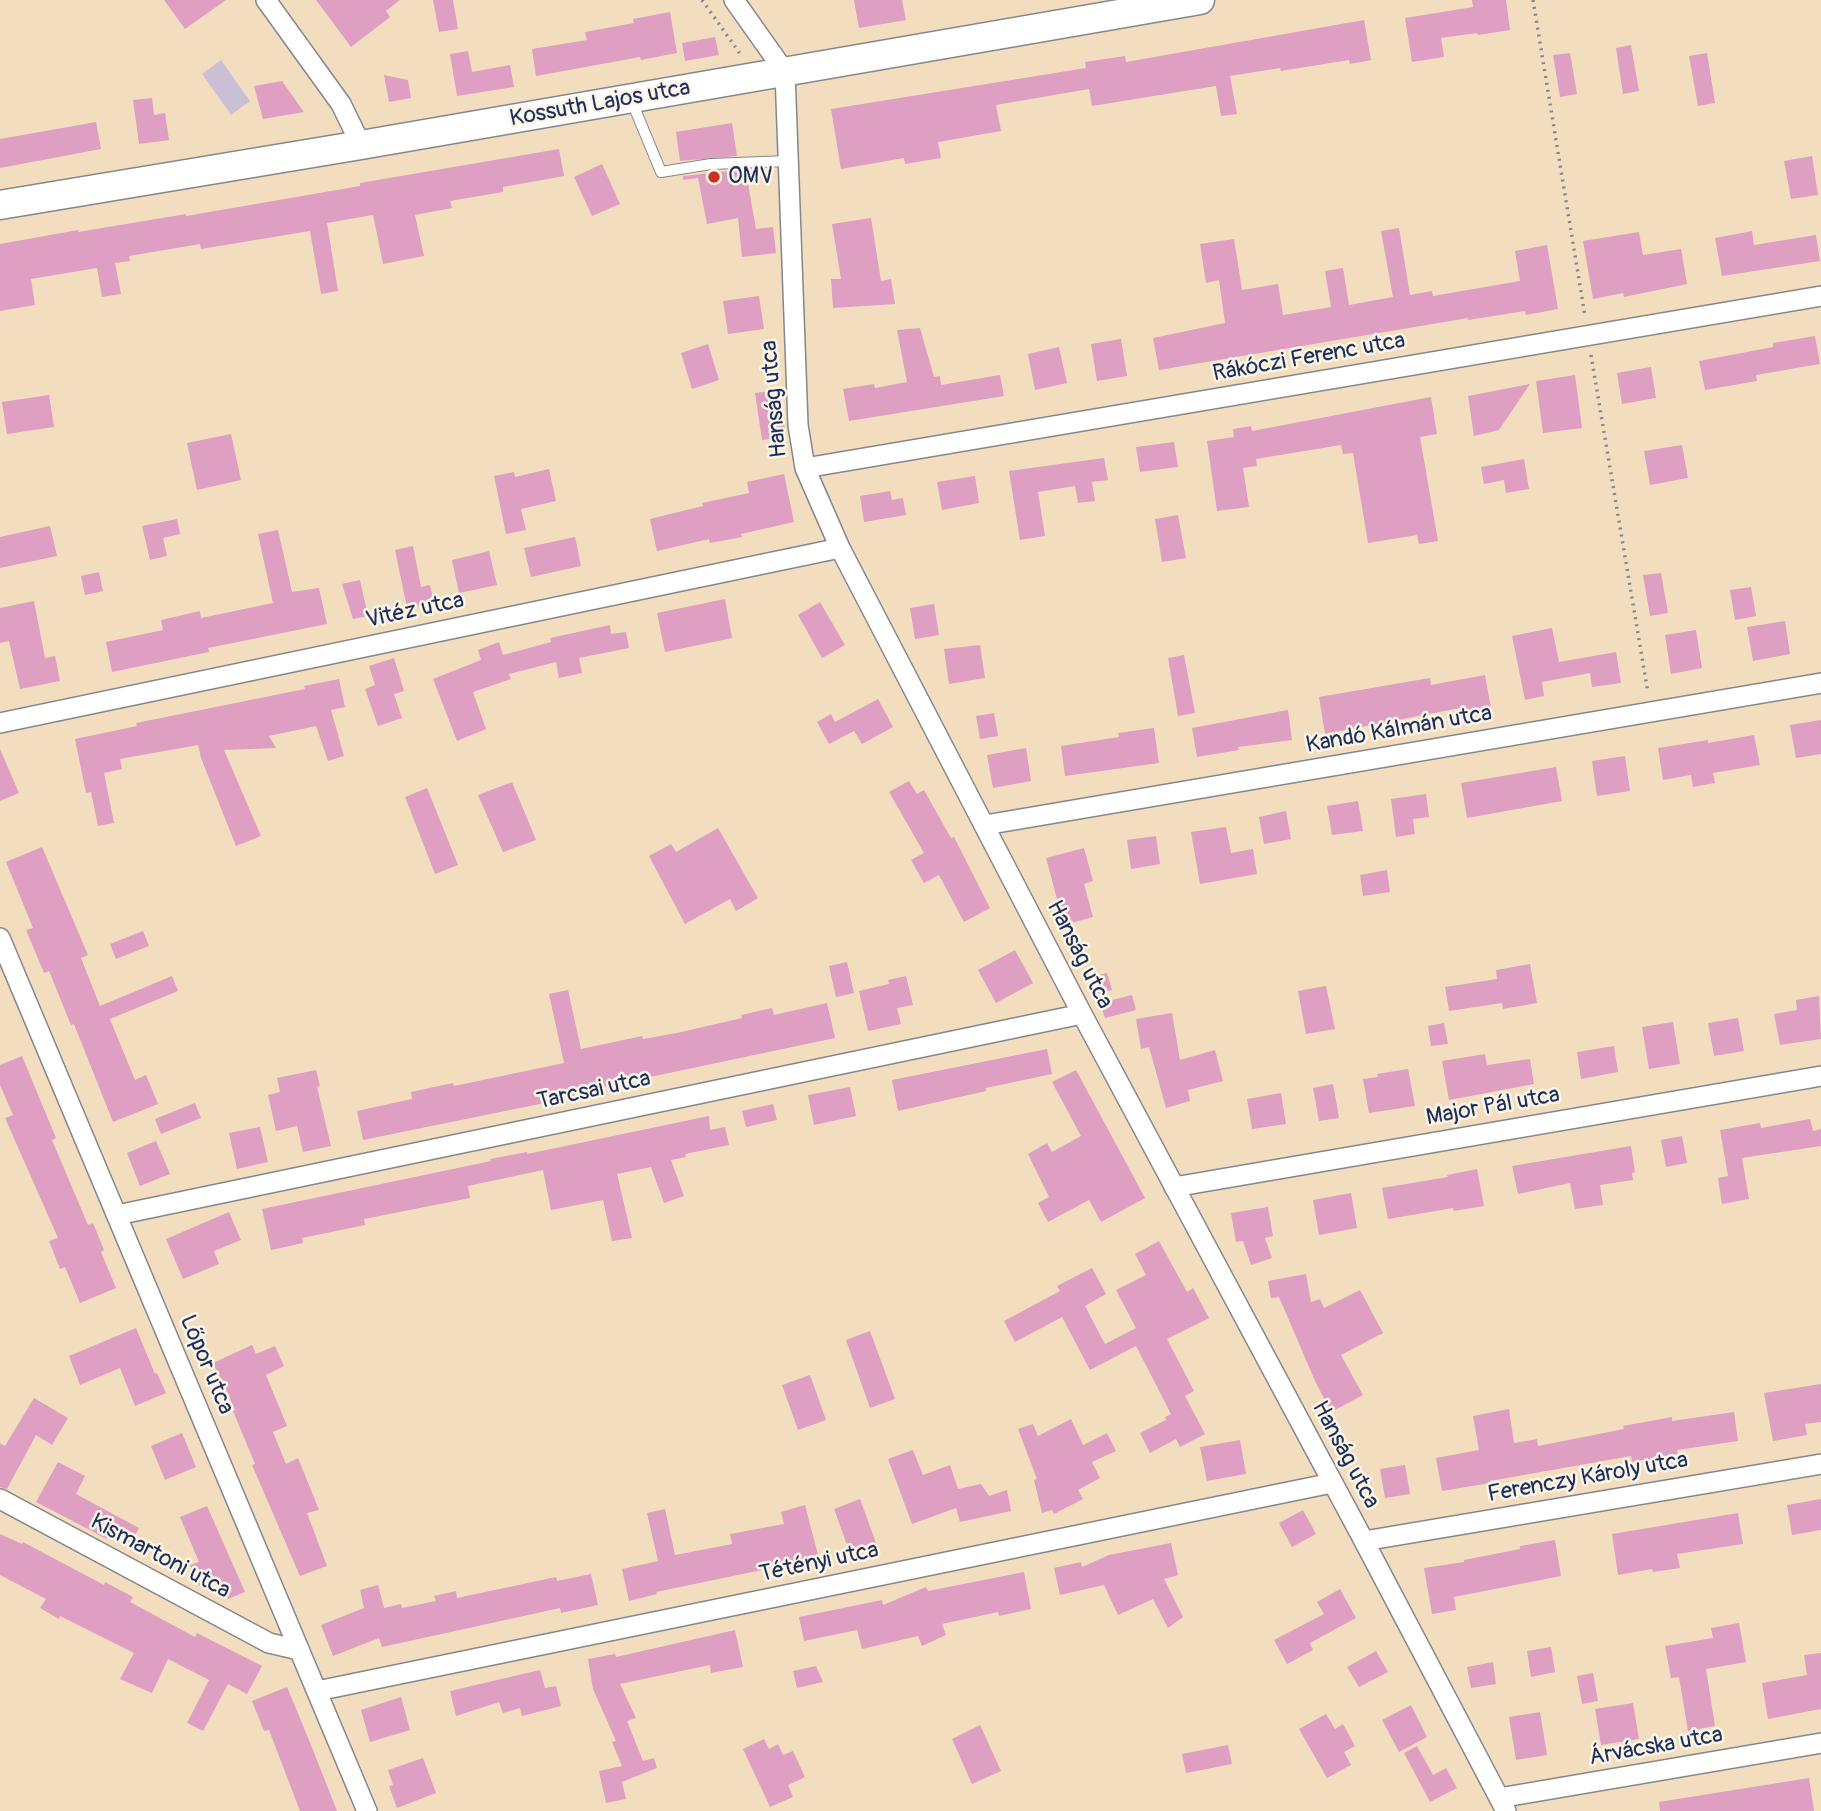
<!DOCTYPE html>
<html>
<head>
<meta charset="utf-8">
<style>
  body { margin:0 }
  canvas { display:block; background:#f2debf }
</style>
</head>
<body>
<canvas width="1821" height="1811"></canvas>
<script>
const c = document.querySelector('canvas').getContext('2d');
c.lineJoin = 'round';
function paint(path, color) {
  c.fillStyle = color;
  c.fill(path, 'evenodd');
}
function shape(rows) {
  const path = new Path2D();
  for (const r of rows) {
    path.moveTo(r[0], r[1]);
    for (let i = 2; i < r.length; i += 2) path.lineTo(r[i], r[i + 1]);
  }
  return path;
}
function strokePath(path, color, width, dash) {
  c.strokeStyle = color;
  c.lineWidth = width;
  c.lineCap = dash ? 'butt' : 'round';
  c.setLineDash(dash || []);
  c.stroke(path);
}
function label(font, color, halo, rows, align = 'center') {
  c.font = font + ' Pangolin,sans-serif';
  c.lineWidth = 5;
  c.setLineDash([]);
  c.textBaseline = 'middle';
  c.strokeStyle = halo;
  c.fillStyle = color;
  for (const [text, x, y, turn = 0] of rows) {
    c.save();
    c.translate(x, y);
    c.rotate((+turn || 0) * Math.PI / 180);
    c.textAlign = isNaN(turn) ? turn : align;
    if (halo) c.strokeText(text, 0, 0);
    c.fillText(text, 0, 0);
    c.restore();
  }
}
const industrial = shape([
  [221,60,250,101,231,115,202,74]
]);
const building = shape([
  [164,0,226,0,185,29],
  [316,0,400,0,386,11,390,17,351,47],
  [433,0,453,0,458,29,439,32],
  [854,0,902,0,906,20,859,28],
  [1472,0,1506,0,1510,30,1478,35,1477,33,1441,38,1444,57,1412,62,1405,18,1473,7],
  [670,12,677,53,641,60,640,57,536,76,532,49,587,40,585,32,634,23,633,19],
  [1364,20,1371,60,1350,64,1349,60,1281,71,1280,68,1230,76,1237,114,1221,116,1216,86,1092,106,1089,89,996,105,1001,131,938,142,941,158,905,164,904,158,841,169,831,109,1086,68,1085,62,1125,56,1126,62],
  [715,37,719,55,685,61,682,43],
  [1631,45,1639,91,1623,94,1616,48],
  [468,51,472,72,510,65,514,87,457,96,450,54],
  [1570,53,1577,94,1560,97,1553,55],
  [1707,53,1715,103,1698,106,1689,56],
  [384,75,408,80,411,98,389,102],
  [282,81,304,112,263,119,254,86],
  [152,98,154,115,165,113,169,140,139,144,133,100],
  [96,122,101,149,0,168,0,139],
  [732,123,737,156,680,161,676,132],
  [559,149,564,176,503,187,503,192,450,201,452,208,415,215,424,256,383,264,373,215,327,223,338,291,321,294,310,231,201,249,200,244,129,256,130,261,115,263,121,294,102,297,97,268,31,279,35,305,0,311,0,244,78,230,78,232,186,214,186,216,360,186,360,183],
  [1812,156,1818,195,1791,199,1784,161],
  [602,164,620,204,592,216,574,177],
  [739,170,741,178,747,178,756,229,773,227,776,253,742,257,738,218,707,224,698,178,683,180,683,176],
  [871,218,881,281,891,279,895,304,833,308,831,279,841,279,832,224],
  [1399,228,1410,295,1432,291,1433,296,1520,281,1515,251,1547,245,1558,309,1526,315,1525,311,1468,320,1468,318,1159,370,1153,338,1225,323,1219,280,1206,283,1200,244,1234,239,1242,290,1278,284,1283,315,1331,307,1325,271,1343,268,1349,305,1393,297,1381,231],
  [1752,231,1754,245,1816,235,1820,261,1722,276,1715,238],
  [1639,232,1643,255,1681,249,1687,284,1624,297,1623,293,1593,299,1583,241],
  [759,296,764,329,728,334,723,301],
  [920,328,934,377,940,376,941,385,1000,375,1004,396,849,421,843,389,874,384,875,388,907,382,897,330],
  [1815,336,1820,364,1756,375,1757,381,1705,390,1699,361,1773,347,1773,343],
  [1121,339,1127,376,1097,381,1091,344],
  [708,344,719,380,692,389,681,353],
  [1059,347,1067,383,1035,390,1028,354],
  [1651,367,1656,398,1622,404,1617,373],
  [1575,375,1582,428,1543,433,1536,381],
  [1530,384,1499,430,1474,436,1468,396],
  [779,390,786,437,762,440,755,393],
  [49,395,54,427,7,434,2,402],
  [1431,397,1437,434,1420,437,1438,541,1419,544,1417,535,1368,543,1353,453,1343,454,1341,445,1256,459,1257,466,1243,468,1249,507,1217,511,1207,441,1234,437,1233,429,1251,426,1252,431],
  [231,434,241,480,197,490,187,443],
  [1174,442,1178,467,1140,472,1136,447],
  [1682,445,1688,478,1650,485,1644,451],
  [1104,458,1108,480,1092,482,1095,501,1078,503,1075,486,1038,492,1045,536,1020,540,1009,471],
  [1524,459,1529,489,1506,493,1504,480,1484,484,1481,467],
  [549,469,556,501,521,509,526,530,506,534,494,476,514,472,515,477],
  [784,474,794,522,741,534,742,537,710,543,709,539,657,551,650,519,703,506,702,503,749,493,747,482],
  [975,476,979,503,942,510,937,482],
  [890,491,892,500,903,498,906,515,864,522,860,496],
  [1178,515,1186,558,1162,562,1155,519],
  [177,519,180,534,163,538,167,556,150,560,142,526],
  [50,526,57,556,0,568,0,537],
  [278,530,292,592,319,588,327,624,208,648,209,652,112,672,106,642,163,630,161,620,200,611,201,618,273,603,258,534],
  [575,537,581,566,531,577,524,548],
  [413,546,421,587,430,585,434,603,407,608,395,550],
  [489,551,497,585,459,593,452,560],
  [99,572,103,591,85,595,81,576],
  [1661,573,1668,613,1650,616,1643,575],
  [360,580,368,616,353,619,342,584],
  [1751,587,1756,616,1735,620,1730,590],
  [725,599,732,638,665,652,657,613],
  [34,601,45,658,55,656,60,681,20,689,9,641,0,643,0,608],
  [820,602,845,645,822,658,798,615],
  [934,604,939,635,915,639,910,608],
  [1785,621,1790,654,1753,661,1747,627],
  [610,625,611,634,626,632,629,648,579,658,582,673,559,678,556,662,509,674,511,679,473,692,486,729,457,741,433,679,481,660,478,650,499,642,503,655,551,642,550,638],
  [1552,628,1559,662,1616,652,1621,683,1592,687,1590,673,1542,682,1544,696,1525,700,1512,636],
  [1696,630,1702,668,1671,674,1665,635],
  [980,645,985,678,949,684,944,649],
  [1184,655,1195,713,1178,716,1168,658],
  [394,658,404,691,394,694,402,718,378,726,365,689,375,685,369,666],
  [1485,675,1491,708,1460,713,1460,708,1325,734,1319,697,1430,678,1431,685],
  [339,679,345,707,331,710,344,756,328,761,316,726,269,736,276,748,224,750,261,836,236,846,201,758,198,745,120,759,122,769,104,773,114,823,98,826,91,792,86,793,75,739,137,726,136,723,305,689,304,686],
  [878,699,893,727,862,744,854,731,829,744,817,722,831,714,835,722],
  [1288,710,1292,740,1238,747,1239,750,1197,757,1192,728],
  [994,713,998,736,980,739,976,716],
  [1821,720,1821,754,1796,758,1790,725],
  [1154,728,1159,763,1065,776,1061,746,1119,737,1118,733],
  [1754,735,1760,765,1713,773,1715,783,1693,787,1691,775,1663,780,1658,748,1708,740,1708,743],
  [1026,748,1031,781,993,788,987,755],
  [0,749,19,793,0,801],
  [1625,756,1630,791,1597,796,1592,761],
  [1556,767,1562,801,1467,818,1461,783],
  [909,781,917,794,924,790,951,838,954,837,990,908,964,922,939,875,924,883,911,860,924,853,889,792],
  [512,782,536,840,503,852,478,795],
  [427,788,458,865,435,874,405,797],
  [1426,794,1429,817,1413,819,1415,834,1396,837,1391,799],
  [1358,801,1363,831,1332,835,1327,806],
  [1286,811,1291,839,1264,844,1259,817],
  [1226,827,1231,853,1253,849,1257,874,1200,884,1191,832],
  [718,828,758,898,736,911,730,899,685,924,649,856,671,844,676,852],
  [1156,836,1160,864,1131,869,1127,840],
  [42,847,88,955,81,958,100,1006,172,976,178,991,110,1019,135,1080,146,1075,158,1104,113,1122,74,1024,71,1025,49,971,44,973,26,930,33,928,6,862],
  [1084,848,1093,881,1084,884,1093,917,1064,925,1046,858],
  [1387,870,1390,892,1363,896,1360,875],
  [143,931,149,946,116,959,110,944],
  [1015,950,1033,983,996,1003,978,970],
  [847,962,854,993,836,997,829,966],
  [1530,964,1537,1003,1503,1009,1502,1003,1449,1011,1445,987,1497,979,1496,970],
  [1107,973,1112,990,1095,994,1091,977],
  [906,976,913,1005,897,1008,901,1024,868,1031,859,991,889,984,888,980],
  [1326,986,1335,1029,1306,1034,1298,991],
  [568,990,581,1049,642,1036,643,1039,677,1033,742,1018,741,1015,772,1008,774,1015,827,1003,835,1038,574,1093,574,1097,363,1140,357,1111,412,1099,411,1092,453,1083,454,1086,564,1063,549,994],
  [1132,995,1136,1010,1105,1018,1100,1003],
  [1819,996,1821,1039,1780,1045,1774,1014,1797,1010,1796,1000],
  [1172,1013,1180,1060,1215,1050,1223,1081,1188,1090,1190,1101,1166,1108,1149,1047,1141,1049,1136,1019],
  [1738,1018,1744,1051,1714,1056,1708,1023],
  [1673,1022,1680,1064,1649,1069,1642,1027],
  [1444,1023,1448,1044,1431,1046,1428,1026],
  [1614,1046,1618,1072,1581,1079,1577,1052],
  [1047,1049,1052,1074,986,1088,986,1091,898,1111,892,1080],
  [1485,1054,1487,1065,1530,1059,1534,1084,1449,1100,1442,1061],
  [22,1056,56,1138,52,1140,88,1225,93,1223,104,1250,101,1252,116,1288,80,1303,65,1267,60,1269,49,1241,58,1238,5,1118,13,1115,0,1085,0,1065],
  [1408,1069,1415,1106,1369,1113,1363,1079,1378,1077,1377,1074],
  [316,1070,320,1086,317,1087,331,1146,303,1152,297,1126,276,1131,268,1095,280,1092,277,1078],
  [1076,1070,1145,1198,1101,1222,1089,1200,1048,1222,1038,1203,1049,1197,1028,1154,1047,1143,1052,1152,1081,1136,1052,1082],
  [1333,1084,1339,1118,1319,1121,1313,1088],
  [850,1087,856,1116,814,1125,808,1095],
  [1281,1093,1286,1124,1252,1129,1247,1099],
  [195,1103,201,1118,161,1134,155,1119],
  [773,1104,777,1120,746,1127,742,1111],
  [709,1116,710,1130,725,1127,729,1145,685,1154,686,1157,671,1160,684,1196,664,1203,651,1167,617,1174,632,1238,612,1241,603,1200,551,1210,543,1170,468,1186,470,1198,364,1219,365,1225,302,1238,303,1243,271,1250,262,1209,491,1161,490,1159,527,1152,527,1154],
  [1810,1119,1813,1131,1821,1129,1821,1146,1742,1158,1749,1199,1722,1204,1718,1178,1728,1176,1720,1130,1760,1123,1761,1128],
  [260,1127,268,1162,237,1169,229,1133],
  [1682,1136,1687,1163,1666,1167,1661,1140],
  [156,1141,170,1174,140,1186,127,1153],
  [1631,1146,1635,1172,1632,1173,1633,1180,1600,1185,1603,1205,1575,1209,1570,1183,1518,1194,1512,1166],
  [1477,1169,1484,1206,1454,1211,1453,1208,1388,1219,1382,1188,1448,1177,1447,1175],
  [1351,1193,1357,1228,1319,1235,1313,1200],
  [1268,1207,1273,1236,1265,1238,1272,1258,1251,1265,1243,1241,1236,1242,1231,1213],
  [229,1212,241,1240,214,1251,219,1264,183,1279,166,1239],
  [1159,1241,1187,1292,1193,1288,1209,1318,1167,1339,1194,1391,1185,1396,1205,1434,1180,1447,1176,1439,1150,1453,1140,1433,1166,1420,1165,1417,1171,1414,1136,1346,1090,1370,1062,1317,1015,1342,1004,1321,1060,1291,1057,1286,1092,1268,1106,1294,1085,1306,1105,1344,1136,1328,1116,1290,1146,1275,1135,1254],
  [1306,1274,1311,1302,1320,1299,1324,1308,1360,1290,1383,1333,1341,1355,1363,1395,1331,1412,1315,1381,1279,1297,1271,1298,1268,1281],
  [136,1328,155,1374,157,1373,166,1393,135,1406,120,1368,80,1385,69,1356],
  [870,1331,895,1399,870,1408,846,1340],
  [252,1345,256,1354,275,1346,284,1366,266,1375,287,1426,273,1432,286,1464,298,1458,319,1510,307,1513,327,1566,300,1576,252,1465,255,1464,233,1411,235,1410,213,1363],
  [810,1375,826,1420,798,1430,782,1385],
  [1821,1384,1821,1422,1805,1424,1807,1435,1773,1441,1764,1393],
  [34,1398,68,1418,52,1445,36,1435,7,1489,0,1487,0,1443,5,1446],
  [1509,1409,1514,1443,1537,1439,1538,1446,1624,1429,1623,1426,1672,1417,1672,1421,1734,1412,1738,1441,1677,1450,1678,1454,1632,1462,1631,1456,1490,1481,1490,1483,1442,1491,1436,1458,1479,1450,1473,1416],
  [1071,1419,1083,1445,1107,1433,1116,1451,1092,1462,1100,1478,1078,1490,1083,1499,1054,1514,1052,1510,1042,1513,1034,1480,1037,1479,1018,1429,1033,1424,1038,1436],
  [182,1433,196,1467,165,1480,151,1446],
  [1240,1440,1246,1474,1207,1481,1200,1447],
  [913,1450,923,1475,950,1465,958,1489,981,1484,989,1496,1007,1490,1011,1511,960,1522,956,1508,912,1524,888,1459],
  [58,1462,85,1476,76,1494,139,1528,130,1545,110,1534,107,1539,36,1502],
  [1405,1465,1410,1494,1385,1498,1380,1469],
  [860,1499,876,1543,850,1553,834,1509],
  [1821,1499,1821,1530,1792,1535,1787,1505],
  [805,1505,818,1555,762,1570,656,1592,657,1594,629,1601,622,1569,658,1561,647,1513,665,1509,675,1555,732,1544,730,1534,784,1524,781,1512],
  [207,1506,245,1592,228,1599,219,1578,199,1586,190,1565,199,1562,180,1517],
  [1303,1510,1316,1534,1292,1547,1279,1523],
  [1738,1513,1743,1544,1677,1554,1680,1568,1653,1572,1652,1569,1618,1575,1612,1534],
  [0,1534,22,1544,23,1542,104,1585,105,1582,133,1597,130,1602,195,1637,197,1633,262,1666,247,1694,228,1684,203,1731,187,1723,209,1680,168,1659,152,1693,120,1679,134,1653,60,1616,59,1619,40,1608,46,1599,0,1575],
  [1555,1540,1561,1576,1454,1597,1456,1610,1432,1614,1424,1568,1464,1562,1464,1560,1520,1549,1520,1546],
  [1171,1543,1178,1575,1164,1579,1183,1617,1168,1628,1153,1599,1118,1615,1104,1585,1060,1595,1054,1568,1081,1562,1082,1567,1109,1555],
  [1024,1572,1031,1609,999,1616,998,1612,942,1624,946,1635,922,1646,918,1636,862,1649,857,1630,804,1641,799,1617,882,1600,883,1605,926,1587,928,1591],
  [591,1574,598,1605,561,1613,560,1608,382,1647,379,1638,333,1656,321,1625,364,1608,360,1590,378,1585,384,1608,401,1604,402,1608,436,1601,434,1596,456,1591,457,1598,556,1577,557,1581],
  [1340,1589,1356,1618,1310,1643,1313,1650,1287,1664,1274,1640,1324,1614,1317,1602],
  [1739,1623,1746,1662,1706,1669,1715,1726,1688,1731,1679,1677,1671,1678,1665,1646,1713,1638,1711,1628],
  [735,1630,743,1667,711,1673,710,1665,620,1684,636,1718,627,1721,643,1761,654,1758,657,1768,622,1782,626,1799,606,1803,599,1771,622,1766,612,1742,616,1741,593,1689,588,1659,615,1654,616,1657],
  [1551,1647,1555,1672,1531,1677,1527,1651],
  [1376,1651,1388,1672,1359,1687,1347,1667],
  [1821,1653,1821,1709,1768,1719,1762,1683,1807,1675,1804,1655],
  [1493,1662,1496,1684,1471,1688,1467,1667],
  [816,1666,823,1682,797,1688,793,1671],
  [540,1670,545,1688,556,1686,561,1706,522,1716,520,1708,503,1713,499,1702,456,1716,450,1691],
  [1593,1673,1598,1701,1582,1704,1577,1676],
  [287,1687,311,1745,337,1811,300,1811,269,1730,264,1731,252,1701],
  [401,1697,410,1730,370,1742,361,1710],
  [1633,1703,1639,1739,1601,1745,1595,1709],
  [1411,1705,1427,1737,1399,1752,1382,1720],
  [1540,1712,1547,1755,1516,1760,1509,1717],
  [1326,1714,1335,1729,1343,1724,1355,1746,1344,1752,1351,1765,1327,1778,1299,1729],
  [980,1725,1001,1771,972,1784,952,1739],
  [764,1739,769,1749,778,1744,783,1755,793,1751,805,1777,788,1785,793,1797,770,1807,743,1749],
  [1228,1745,1232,1764,1186,1773,1182,1754],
  [1417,1746,1433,1775,1446,1768,1457,1788,1430,1802,1404,1753],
  [423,1758,436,1793,397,1808,389,1786,393,1785,388,1770],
  [1809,1778,1814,1811,1660,1811,1659,1802]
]);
const path = shape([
  [702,0,741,55],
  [1533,0,1585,316],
  [1591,355,1648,693]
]);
const lane = shape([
  [632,102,661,172,711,164,788,161]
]);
const street = shape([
  [266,0,341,104,361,145],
  [734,0,785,72,798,425,805,468,840,548,1082,1014,1364,1541,1506,1811],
  [805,468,1821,296],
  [0,723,840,548],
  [985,825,1821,683],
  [0,938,367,1811],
  [1174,1187,1821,1076],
  [117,1215,1082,1014],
  [0,1499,269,1643,299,1650],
  [1364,1541,1821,1464],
  [317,1691,1332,1483],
  [1499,1798,1821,1743]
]);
const secondary = shape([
  [0,205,361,145,1200,0]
]);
const markers = [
  [714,177,7,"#c8321e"]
];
const streetNames = [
  ["Kossuth Lajos utca",600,104,-10],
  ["Rákóczi Ferenc utca",1309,358,-10],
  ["Hanság utca",775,399,-95],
  ["Vitéz utca",415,611,-12],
  ["Kandó Kálmán utca",1399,730,-10],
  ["Hanság utca",1079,955,63],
  ["Tarcsai utca",594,1091,-12],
  ["Major Pál utca",1493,1107,-10],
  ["Lőpor utca",206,1365,67],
  ["Hanság utca",1345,1455,62],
  ["Ferenczy Károly utca",1588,1478,-10],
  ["Kismartoni utca",160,1557,28],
  ["Tétényi utca",819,1563,-12],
  ["Árvácska utca",1656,1747,-10]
];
const poiNames = [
  ["OMV",728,177]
];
paint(industrial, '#cbbfd5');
paint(building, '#de9fc3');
strokePath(lane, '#86868e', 12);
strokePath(street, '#86868e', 22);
strokePath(secondary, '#86868e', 31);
strokePath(path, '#86868e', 3.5, [2, 5]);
strokePath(lane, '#fff', 10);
strokePath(street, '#fff', 19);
strokePath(secondary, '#fff', 28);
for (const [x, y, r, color] of markers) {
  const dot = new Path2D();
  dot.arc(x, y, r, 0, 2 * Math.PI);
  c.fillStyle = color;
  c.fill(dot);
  strokePath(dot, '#fcf5e5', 2.5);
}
label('23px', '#1b2f5e', '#fcf5e5', streetNames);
label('23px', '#1b2f5e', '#fcf5e5', poiNames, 'left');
</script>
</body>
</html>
